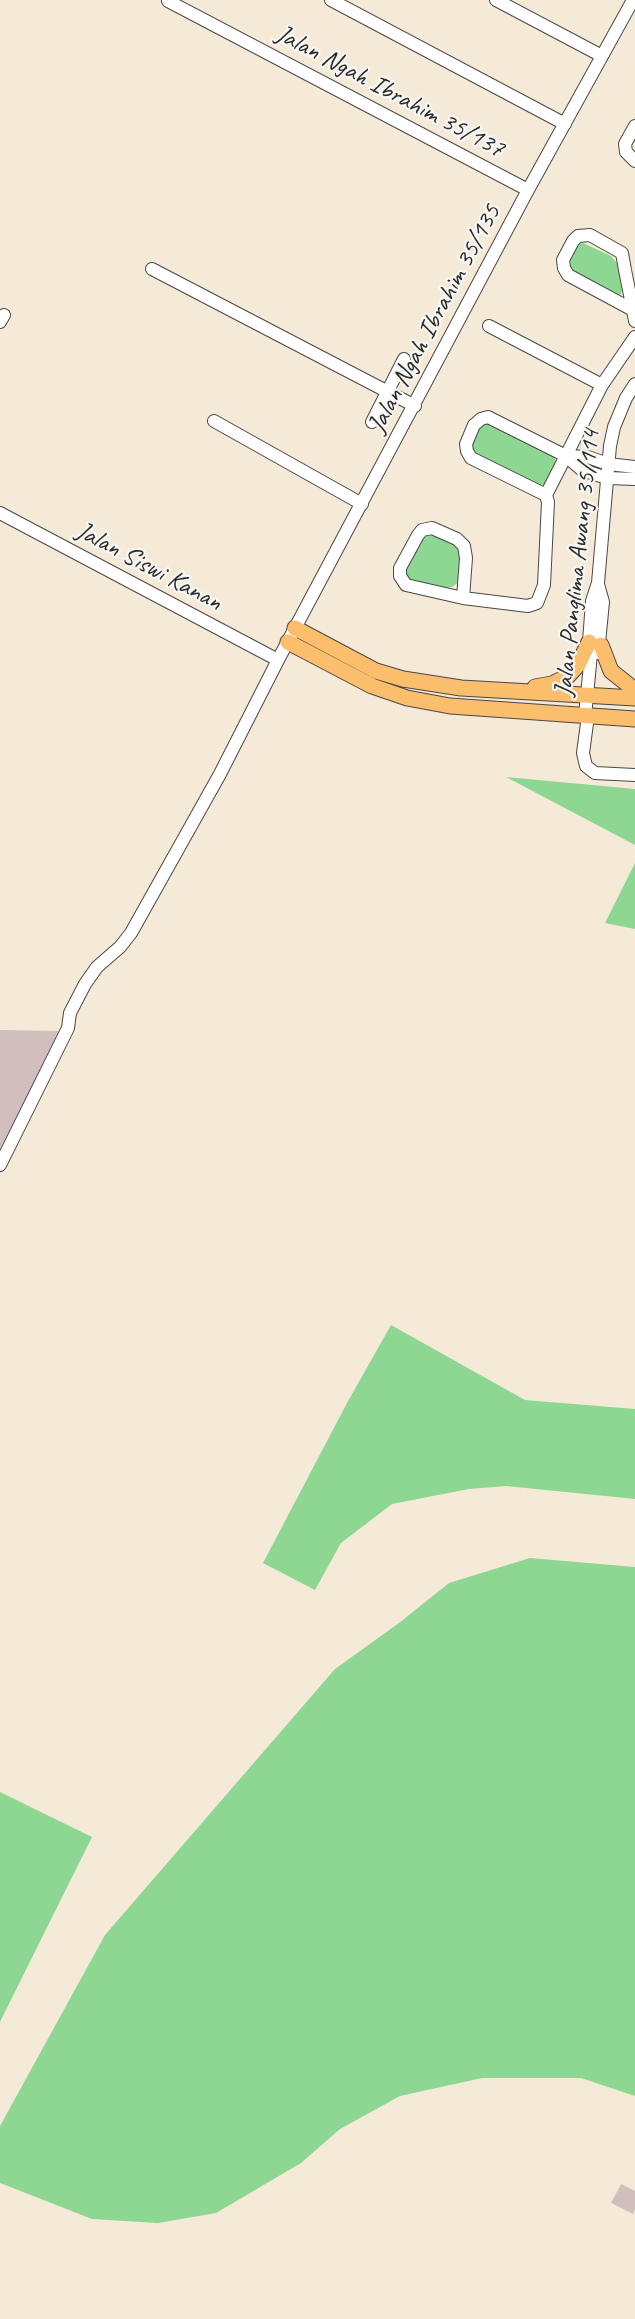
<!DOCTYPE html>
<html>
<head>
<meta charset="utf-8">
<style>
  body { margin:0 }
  canvas { display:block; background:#f5e9d8 }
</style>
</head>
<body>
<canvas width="635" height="2319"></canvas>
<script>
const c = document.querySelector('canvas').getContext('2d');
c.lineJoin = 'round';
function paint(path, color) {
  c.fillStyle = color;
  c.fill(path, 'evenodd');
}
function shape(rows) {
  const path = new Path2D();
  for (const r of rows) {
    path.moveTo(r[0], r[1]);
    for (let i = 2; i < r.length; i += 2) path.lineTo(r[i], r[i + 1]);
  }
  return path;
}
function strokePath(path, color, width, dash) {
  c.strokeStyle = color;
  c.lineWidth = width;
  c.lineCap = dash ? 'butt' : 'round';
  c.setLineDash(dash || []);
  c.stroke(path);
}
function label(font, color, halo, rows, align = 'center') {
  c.font = font + ' Caveat,sans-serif';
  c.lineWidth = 4.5;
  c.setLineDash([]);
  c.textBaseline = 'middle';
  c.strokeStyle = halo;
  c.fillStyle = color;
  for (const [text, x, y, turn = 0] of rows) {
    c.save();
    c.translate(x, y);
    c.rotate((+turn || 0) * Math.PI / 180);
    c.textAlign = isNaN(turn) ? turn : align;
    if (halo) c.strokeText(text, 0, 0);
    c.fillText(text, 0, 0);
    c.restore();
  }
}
const industrial = shape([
  [0,1030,61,1031,0,1148],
  [621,2184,635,2191,635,2209,633,2214,611,2203]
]);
const green = shape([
  [583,243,611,256,617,263,623,289,620,296,615,296,573,274,567,263,575,245],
  [483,423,489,423,549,452,555,459,556,467,549,480,543,485,535,484,474,454,470,449,477,427],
  [427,533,433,533,459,547,461,551,459,582,452,587,445,588,409,580,407,577,405,572,421,537],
  [506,777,635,789,635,845],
  [635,863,635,929,605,923],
  [391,1325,525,1400,635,1409,635,1499,506,1486,469,1489,392,1504,341,1543,315,1590,263,1563,347,1403],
  [530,1558,635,1567,635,2096,581,2078,482,2078,400,2096,340,2129,301,2163,216,2213,158,2223,92,2219,0,2183,0,2126,105,1935,335,1669,399,1623,449,1583],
  [0,1792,92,1837,0,2022]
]);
const minor = shape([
  [331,0,565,124],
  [496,0,602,56],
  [168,1,528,190],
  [635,126,625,144,626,152,635,161],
  [152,269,415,406],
  [633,310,568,275,564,268,563,260,573,241,578,236,590,235,622,253,625,270,633,310,635,321],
  [0,322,4,315],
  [489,326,602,385],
  [214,421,362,504],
  [372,422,404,359],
  [566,456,588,457,608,464,635,467],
  [546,495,471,458,467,451,466,444,474,425,481,419,488,417,566,456,582,470,607,478,635,479],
  [0,513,278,660],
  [463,598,466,558,464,546,457,539,432,528,422,530,418,535,400,568,400,576,406,585,463,598,528,606,537,603,544,585,548,502,546,495,602,385,635,337],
  [598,653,603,602,598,584],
  [585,716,591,654,589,642,592,601,598,583,610,446,614,427,626,398,635,384],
  [588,716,583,753,586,766,595,773,635,775],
  [0,1165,68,1028,70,1013,85,984,97,967,120,947,131,933,220,774,278,660,528,190,633,0]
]);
const major = shape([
  [295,628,376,671,403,679,461,688,635,698],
  [288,642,372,686,407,698,450,706,635,719],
  [601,645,611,671,635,690],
  [535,687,552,684,568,676,578,665,589,642]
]);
const streetNames = [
  ["Jalan Ngah Ibrahim 35/137",390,92,28],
  ["Jalan Ngah Ibrahim 35/135",435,319,-62],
  ["Jalan Panglima Awang 35/114",578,563,-84],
  ["Jalan Siswi Kanan",149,567,28]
];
paint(industrial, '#d1bfbe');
paint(green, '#8dd793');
strokePath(minor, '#494845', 14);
strokePath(major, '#494845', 17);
strokePath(minor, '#fff', 12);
strokePath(major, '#fabe6d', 15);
label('26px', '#2b2b2b', '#f6f6f2', streetNames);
</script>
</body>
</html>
